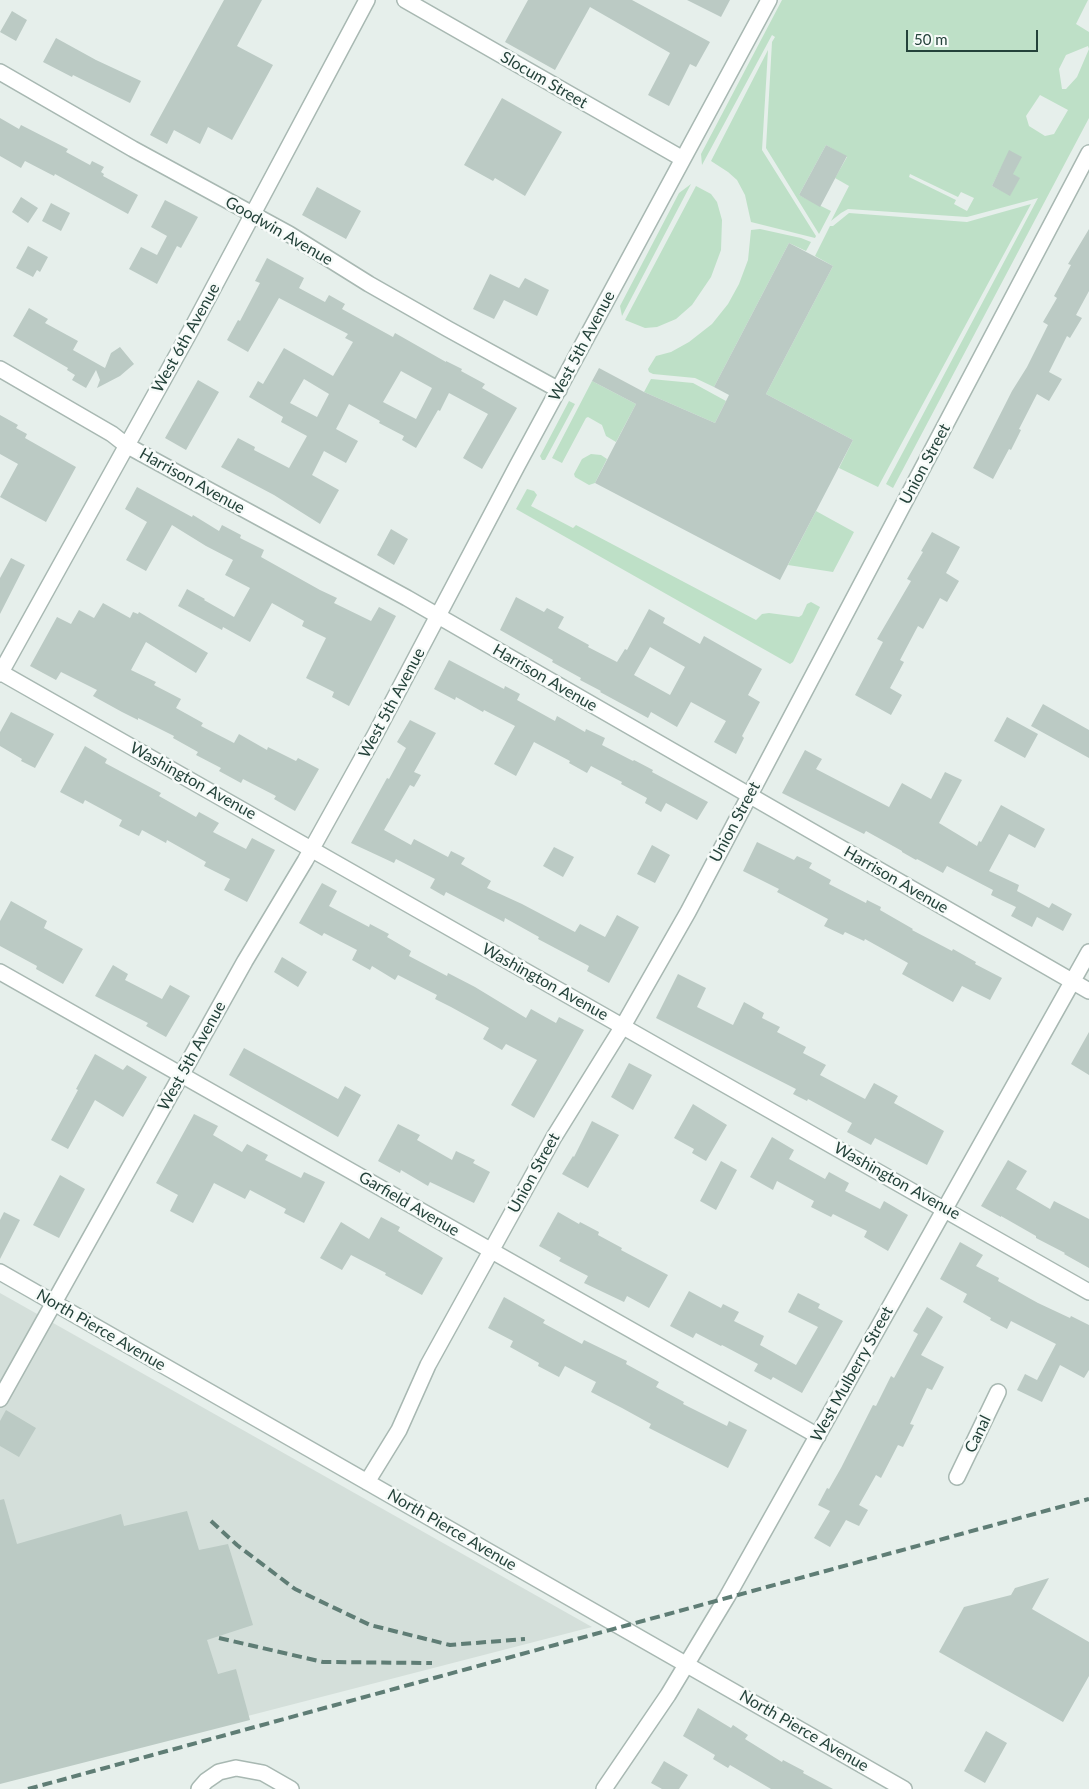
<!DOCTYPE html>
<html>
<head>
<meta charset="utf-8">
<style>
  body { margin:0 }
  #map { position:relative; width:1089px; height:1789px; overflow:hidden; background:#e6efeb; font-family:Lato,sans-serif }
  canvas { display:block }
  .scale { position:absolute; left:906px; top:30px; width:132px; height:22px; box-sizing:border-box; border:2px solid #24423a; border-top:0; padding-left:6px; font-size:15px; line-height:18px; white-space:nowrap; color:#24423a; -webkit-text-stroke:4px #f7fbf9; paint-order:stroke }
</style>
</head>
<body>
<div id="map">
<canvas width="1089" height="1789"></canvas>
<div class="scale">50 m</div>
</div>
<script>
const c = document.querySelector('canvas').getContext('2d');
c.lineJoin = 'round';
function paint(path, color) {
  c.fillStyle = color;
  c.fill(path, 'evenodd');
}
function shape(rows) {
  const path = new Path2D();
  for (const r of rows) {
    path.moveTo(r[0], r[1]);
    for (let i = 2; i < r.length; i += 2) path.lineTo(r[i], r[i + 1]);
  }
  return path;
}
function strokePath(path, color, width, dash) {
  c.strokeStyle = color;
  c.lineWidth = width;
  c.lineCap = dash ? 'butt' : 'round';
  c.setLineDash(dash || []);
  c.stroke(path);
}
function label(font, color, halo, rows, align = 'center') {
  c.font = font + ' Lato,sans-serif';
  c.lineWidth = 5;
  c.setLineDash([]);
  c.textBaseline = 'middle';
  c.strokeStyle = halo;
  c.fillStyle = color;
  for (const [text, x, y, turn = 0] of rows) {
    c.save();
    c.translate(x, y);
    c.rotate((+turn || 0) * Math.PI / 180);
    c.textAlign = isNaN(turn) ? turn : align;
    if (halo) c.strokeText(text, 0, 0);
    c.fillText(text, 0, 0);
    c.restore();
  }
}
const built = shape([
  [0,1293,592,1627,0,1780]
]);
const green = shape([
  [782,0,1088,0,1076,24,1089,32,1089,118,893,488,886,484,1038,198,967,217,848,209,841,213,831,221,849,186,835,178,847,157,826,145,799,195,831,211,819,234,766,148,772,42,775,37,772,35,702,165,701,154],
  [1088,46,1089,49,1077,77,1066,89,1062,89,1059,69,1066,55],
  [1040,95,1068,110,1054,134,1045,136,1029,126,1026,116],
  [1001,168,1019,178,1010,195,992,186],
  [910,174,958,197,961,192,974,198,967,211,954,204,956,200,909,177],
  [768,50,762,150,816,236,815,238,751,222,745,195,737,180,728,172,711,161],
  [691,184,622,316,620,306,679,193],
  [696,186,711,194,717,202,722,220,721,250,711,277,692,305,676,319,657,327,645,328,625,320],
  [1031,204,878,487,839,468,853,440,766,394,833,266,815,256,830,226,833,226,849,213,967,222],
  [760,229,801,238,811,242,806,251,789,243,714,387,695,378,653,374,649,372,648,369,656,356,671,352,689,342,712,324,728,304,739,284,748,260,751,230],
  [651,379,693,383,726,401,715,423,644,392],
  [592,381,636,404,616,442,606,436,602,425,588,417,586,418,562,463,552,458],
  [569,401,575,404,545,460,542,460,540,456],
  [591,454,601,455,607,459,595,483,589,485,575,477,574,474,582,459],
  [527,489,534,491,537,495,531,506,573,528,576,525,756,620,762,614,769,613,799,617,802,615,807,604,811,602,820,607,793,662,790,664,516,509],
  [816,511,854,532,833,572,788,565]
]);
const building = shape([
  [224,0,262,0,237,46,273,65,232,140,208,127,200,144,174,130,167,144,150,135],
  [528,0,632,0,710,42,696,67,690,64,669,106,648,95,670,53,590,7,555,70,505,42],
  [687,0,730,0,721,17],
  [12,11,27,20,16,41,0,32],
  [56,38,96,60,141,81,130,103,73,75,72,77,43,62],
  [502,98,562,132,525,196,495,178,493,181,464,165],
  [0,118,19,129,21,125,68,149,66,152,90,165,92,161,104,167,101,172,104,174,103,176,138,195,128,214,55,174,54,176,25,161,21,168,0,156],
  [826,145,847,156,820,207,799,195],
  [1009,150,1022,157,1013,174,1020,178,1010,196,992,186],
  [317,187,361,211,346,239,302,215],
  [21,197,38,208,28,223,12,212],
  [165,200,198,217,181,248,177,246,157,284,129,269,141,247,157,255,167,236,151,227],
  [51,203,70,213,61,231,42,221],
  [1089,229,1089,291,1076,315,1082,318,1070,338,1067,336,1049,372,1062,379,1049,401,1037,394,1019,429,1021,430,1011,450,1009,449,993,479,973,468,1012,391,1027,367,1048,325,1043,322,1057,298,1054,296,1071,265,1068,264],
  [789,243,833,266,766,394,853,440,780,580,595,483,636,404,592,381,599,368,644,392,715,423,729,395,714,387],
  [28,246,48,257,40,272,37,270,33,277,16,268],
  [267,258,304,278,299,288,325,302,329,295,345,304,342,309,393,337,395,333,446,362,446,361,462,369,461,371,485,384,482,388,517,408,482,469,463,458,488,414,449,393,440,411,438,410,416,448,402,440,404,436,379,423,380,421,349,404,336,429,358,441,346,463,324,451,312,475,339,490,320,524,274,495,221,467,238,438,255,447,254,450,289,468,307,436,281,422,283,417,249,397,258,381,263,384,284,348,333,376,353,342,345,338,348,334,279,298,248,352,227,340,238,320,240,321,260,283,255,281],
  [401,371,432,388,416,419,383,402],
  [304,379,329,394,317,417,290,403],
  [490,274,519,288,525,278,549,290,537,316,504,300,494,319,473,309],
  [29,308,48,319,45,323,78,341,73,350,105,368,111,353,120,347,134,364,120,376,97,388,100,380,96,370,86,388,72,380,75,375,67,370,68,368,13,336],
  [198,380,219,392,186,450,165,438],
  [0,415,18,425,16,428,27,434,25,438,76,467,46,522,0,497,18,464,0,454],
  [137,487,192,517,193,515,219,531,222,525,241,535,240,538,264,550,261,557,320,590,337,598,334,603,371,621,379,607,396,616,349,706,332,697,334,692,306,678,326,638,302,626,304,621,272,603,250,642,223,627,222,630,178,606,187,589,205,599,204,600,234,617,250,588,225,575,233,560,206,546,172,525,146,571,126,560,147,522,125,509],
  [391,529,408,539,394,565,377,555],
  [932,532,960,547,946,573,959,581,947,602,940,598,923,629,918,626,900,660,904,662,890,688,902,695,891,715,855,695,883,642,877,639,911,581,907,579,923,552,921,551],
  [11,558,25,565,0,614,0,578],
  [516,597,544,612,547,608,564,617,558,628,589,645,588,647,617,662,625,649,627,650,649,609,665,618,663,623,700,644,704,636,762,669,748,695,760,702,742,736,744,738,736,754,714,742,726,721,691,702,677,727,651,712,648,718,600,692,601,691,580,680,581,678,552,662,553,660,500,630],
  [650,647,685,667,670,695,634,675],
  [103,603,130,618,133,612,138,614,139,612,208,653,196,673,146,642,131,670,156,682,154,685,181,699,176,708,203,723,201,726,234,743,239,734,267,750,268,747,296,761,298,758,319,769,295,811,274,799,276,796,243,779,241,783,219,771,221,768,196,755,198,752,173,738,174,736,138,718,138,720,122,712,93,696,97,690,61,672,56,680,30,666,57,617,71,624,79,610,94,618],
  [449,660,504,689,505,686,520,694,517,700,555,721,557,716,585,732,586,729,605,738,602,745,633,761,634,760,653,770,652,772,708,802,697,820,666,803,661,812,645,803,647,798,621,784,622,782,591,766,587,773,569,763,570,761,534,742,516,776,494,764,515,726,484,710,483,712,456,697,455,700,434,689],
  [1043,704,1089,730,1089,758,1031,726],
  [11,712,54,734,35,768,21,761,22,759,0,746,0,732],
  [1007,717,1038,734,1025,758,994,741],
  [410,720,436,733,414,772,421,775,414,787,410,785,384,830,411,845,414,839,448,857,451,851,465,858,461,864,491,881,487,888,522,904,575,932,580,924,605,937,617,915,639,927,609,983,587,971,589,966,538,939,539,937,505,918,504,922,446,892,444,896,430,888,435,879,396,859,394,863,351,843,387,778,389,779,406,748,397,742],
  [85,746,107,759,105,763,161,793,159,796,196,817,199,812,219,823,213,832,246,849,252,838,275,850,247,902,224,890,230,879,204,866,206,862,167,840,166,843,142,830,139,836,119,826,122,820,85,800,83,804,60,792],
  [805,750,822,759,816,769,889,807,902,783,931,799,945,772,962,780,939,823,977,846,979,841,981,842,1001,805,1045,829,1035,848,1009,834,989,871,1019,885,1017,891,1049,908,1052,903,1072,914,1063,931,1037,917,1032,927,1011,916,1016,907,991,895,993,890,947,866,943,873,917,859,916,860,902,852,902,851,866,831,864,834,782,793],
  [757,842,794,860,797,856,812,863,809,868,831,880,829,884,866,903,867,900,881,907,880,910,913,929,912,930,952,951,953,949,976,962,975,964,1002,978,990,1000,962,986,953,1002,902,974,908,963,865,939,864,941,845,932,843,935,824,926,828,919,777,892,779,889,743,871],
  [652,845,670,855,655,883,637,874],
  [554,847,574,857,563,877,543,866],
  [322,883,337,891,329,906,369,927,370,924,389,934,387,937,411,951,409,956,447,976,448,973,475,987,526,1018,531,1009,556,1023,559,1017,584,1030,534,1118,511,1105,537,1060,506,1044,502,1050,483,1039,489,1028,451,1007,435,999,437,995,398,975,395,980,372,966,370,970,352,960,357,950,324,933,322,936,299,923],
  [11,901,47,921,44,928,83,949,63,984,36,969,37,966,0,946,0,921],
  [282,957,307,972,298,987,274,972],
  [113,965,128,974,125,980,162,999,170,985,190,996,166,1037,146,1026,148,1023,95,996],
  [678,974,706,988,697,1007,733,1025,744,1002,764,1013,762,1018,780,1027,777,1032,806,1047,803,1053,826,1065,820,1075,865,1099,874,1083,898,1096,894,1103,944,1131,927,1165,875,1138,871,1145,847,1132,852,1123,808,1099,807,1101,793,1094,796,1089,656,1018],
  [1089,1032,1089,1075,1071,1064],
  [244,1048,338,1099,345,1086,361,1095,338,1137,229,1075],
  [95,1054,123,1070,127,1065,147,1077,123,1117,95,1100,68,1149,51,1140,78,1090,76,1089],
  [629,1063,652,1075,633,1110,611,1097],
  [693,1104,727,1125,706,1161,692,1153,694,1149,674,1138],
  [194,1114,218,1126,213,1135,242,1152,247,1144,268,1155,265,1160,301,1178,304,1172,325,1182,304,1223,284,1213,286,1209,250,1190,245,1199,214,1183,193,1223,170,1211,178,1195,156,1183],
  [592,1121,619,1135,588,1188,562,1174,573,1156,574,1157],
  [398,1124,420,1135,417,1140,452,1160,456,1151,475,1160,473,1163,490,1172,474,1203,430,1182,428,1186,401,1170,400,1173,378,1161],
  [772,1137,794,1150,789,1159,825,1179,829,1172,849,1183,845,1191,880,1209,884,1201,908,1215,888,1251,864,1237,867,1231,833,1214,831,1217,811,1207,814,1201,777,1181,773,1190,750,1177],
  [1008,1160,1027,1171,1016,1189,1050,1209,1054,1201,1089,1219,1089,1268,1064,1254,1065,1253,1036,1238,1036,1236,1001,1216,1001,1217,981,1206],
  [721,1161,737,1170,716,1210,700,1201],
  [60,1175,85,1189,59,1238,33,1225],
  [4,1212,20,1220,0,1259,0,1220],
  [558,1212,579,1224,580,1222,599,1232,598,1235,622,1248,621,1250,668,1275,649,1308,627,1296,624,1302,584,1283,588,1276,559,1261,561,1258,539,1246],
  [381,1217,400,1227,398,1231,443,1258,422,1295,385,1275,386,1273,351,1255,342,1270,320,1258,341,1222,369,1239],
  [960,1242,983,1255,976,1266,999,1278,998,1281,1038,1303,1070,1318,1071,1316,1089,1325,1089,1370,1084,1378,1060,1365,1042,1402,1017,1390,1025,1374,1037,1380,1056,1344,1011,1321,1007,1329,990,1320,991,1318,963,1302,967,1294,940,1279],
  [689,1291,721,1308,723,1304,739,1312,734,1321,764,1336,760,1345,796,1365,818,1327,788,1312,798,1293,820,1304,818,1308,843,1321,802,1393,773,1377,771,1380,754,1371,758,1364,722,1345,721,1346,696,1333,693,1338,670,1326],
  [504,1297,545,1320,543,1323,582,1344,584,1340,627,1361,626,1364,659,1382,656,1387,684,1402,683,1404,727,1426,729,1421,747,1430,728,1468,649,1428,651,1424,622,1408,591,1392,596,1382,565,1366,559,1377,538,1366,539,1363,510,1347,513,1341,488,1328],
  [927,1307,943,1317,921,1355,944,1367,932,1390,927,1388,910,1424,914,1425,903,1447,898,1445,881,1478,876,1475,859,1505,868,1510,859,1526,846,1520,830,1547,814,1538,830,1511,818,1505,827,1488,829,1489,841,1468,873,1405,876,1406,891,1376,894,1378,918,1334,913,1331],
  [6,1410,36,1428,19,1457,0,1446,0,1421],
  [4,1499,17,1544,121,1514,124,1526,187,1511,199,1550,228,1544,253,1625,207,1640,218,1674,236,1669,250,1720,0,1784,0,1500],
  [1049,1578,1032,1609,1089,1642,1089,1676,1063,1722,939,1652,964,1607,1011,1595,1015,1588],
  [698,1708,731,1728,733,1725,748,1735,745,1739,782,1762,783,1760,804,1771,803,1773,833,1789,771,1789,730,1765,728,1768,713,1759,715,1755,683,1736],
  [986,1731,1007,1743,985,1783,964,1771],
  [664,1761,688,1775,679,1789,662,1789,651,1783]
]);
const minor = shape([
  [405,0,683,159],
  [0,72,133,149,289,234,369,284,448,329,559,390],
  [0,369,112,434,126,445,407,598,1089,991],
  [0,672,1089,1292],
  [0,674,192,328,367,0],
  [0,972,818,1436],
  [0,1272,904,1789],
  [0,1399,245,961,305,861,375,735,517,466,769,0],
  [957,1477,998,1392],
  [367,1482,399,1430,428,1365,554,1137,623,1026,688,912,1089,153],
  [199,1789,206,1781,219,1772,236,1768,263,1773,291,1789],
  [604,1789,668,1695,727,1597,1089,952]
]);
const rail = shape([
  [211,1521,237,1545,295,1589,370,1625,450,1645,525,1639],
  [219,1638,323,1662,432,1663],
  [28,1789,1089,1499]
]);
const streetNames = [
  ["Slocum Street",544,80,30],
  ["Goodwin Avenue",279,231,30],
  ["West 6th Avenue",186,338,-61],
  ["West 5th Avenue",582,346,-62],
  ["Union Street",925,464,-62],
  ["Harrison Avenue",192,481,29],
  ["Harrison Avenue",545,678,30],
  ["West 5th Avenue",392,703,-62],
  ["Washington Avenue",193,781,29],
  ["Union Street",735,822,-62],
  ["Harrison Avenue",896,880,30],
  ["Washington Avenue",545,982,29],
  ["West 5th Avenue",192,1056,-61],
  ["Union Street",534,1173,-61],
  ["Washington Avenue",897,1181,29],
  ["Garfield Avenue",409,1204,30],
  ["North Pierce Avenue",101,1330,30],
  ["West Mulberry Street",852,1374,-61],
  ["Canal",978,1434,-64],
  ["North Pierce Avenue",452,1530,30],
  ["North Pierce Avenue",804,1731,30]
];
paint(built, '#d4dfda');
paint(green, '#bee0c7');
paint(building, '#bbcac4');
strokePath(minor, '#a8b8b2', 18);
strokePath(minor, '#fff', 15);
strokePath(rail, '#5f7d75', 4, [10, 5]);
label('16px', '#24423a', '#f7fbf9', streetNames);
</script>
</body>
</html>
